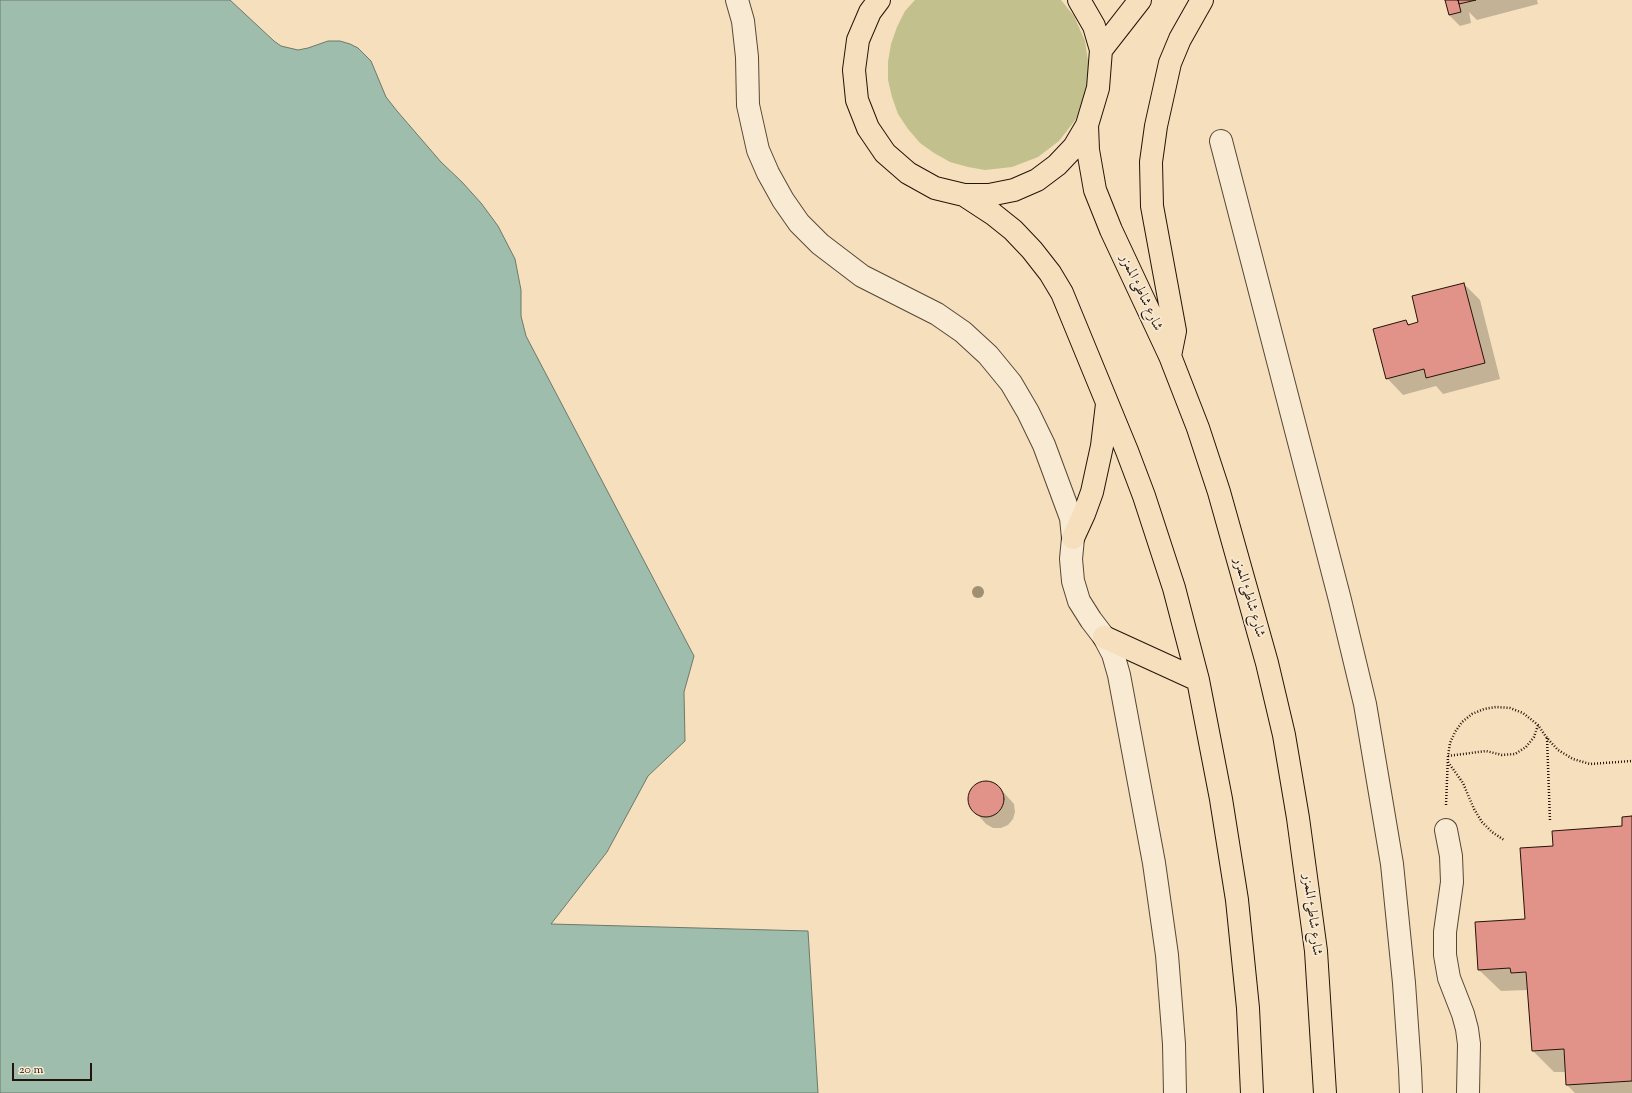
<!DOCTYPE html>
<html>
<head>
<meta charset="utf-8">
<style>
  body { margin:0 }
  #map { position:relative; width:1632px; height:1093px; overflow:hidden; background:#f6dfbd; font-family:"Sorts Mill Goudy",serif }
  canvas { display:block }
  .scale { position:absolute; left:12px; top:1063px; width:80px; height:18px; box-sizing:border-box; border:2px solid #221408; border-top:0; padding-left:5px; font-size:12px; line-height:14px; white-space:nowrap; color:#221408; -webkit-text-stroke:3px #f9ead4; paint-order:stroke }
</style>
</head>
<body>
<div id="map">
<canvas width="1632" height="1093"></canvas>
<div class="scale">20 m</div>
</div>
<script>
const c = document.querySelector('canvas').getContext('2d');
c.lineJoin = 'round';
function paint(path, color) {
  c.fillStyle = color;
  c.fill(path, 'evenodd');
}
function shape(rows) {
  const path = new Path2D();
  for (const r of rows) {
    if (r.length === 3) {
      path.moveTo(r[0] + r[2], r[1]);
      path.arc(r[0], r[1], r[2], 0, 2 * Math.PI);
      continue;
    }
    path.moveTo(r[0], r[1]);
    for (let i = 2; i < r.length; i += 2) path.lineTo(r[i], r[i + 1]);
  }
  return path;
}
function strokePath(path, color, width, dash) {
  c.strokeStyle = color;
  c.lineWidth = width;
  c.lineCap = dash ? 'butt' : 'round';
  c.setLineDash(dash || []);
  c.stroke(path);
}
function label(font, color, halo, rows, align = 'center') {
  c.font = font + ' "Sorts Mill Goudy",Amiri,serif';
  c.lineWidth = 3.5;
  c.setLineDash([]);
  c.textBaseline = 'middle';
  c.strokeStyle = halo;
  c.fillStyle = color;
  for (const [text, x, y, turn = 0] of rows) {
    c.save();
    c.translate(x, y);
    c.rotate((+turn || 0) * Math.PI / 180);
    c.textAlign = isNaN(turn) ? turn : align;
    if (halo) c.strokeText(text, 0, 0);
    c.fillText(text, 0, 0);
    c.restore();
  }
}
const green = shape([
  [915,0,1061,0,1074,16,1085,41,1089,68,1086,95,1076,119,1059,141,1038,157,1012,167,985,170,968,167,950,162,934,153,920,143,908,129,898,114,892,97,888,80,888,62,891,44,897,27,905,11]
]);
const water = shape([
  [0,0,230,0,274,41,281,46,298,50,308,48,328,41,340,41,350,44,358,48,371,61,386,97,397,111,441,162,462,182,481,203,498,226,515,259,521,290,521,316,526,336,694,656,684,692,685,741,648,776,607,852,551,924,808,931,818,1093,0,1093,0,0]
]);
const shadow = shape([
  [1446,0,1537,0,1538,4,1477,20,1469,12,1471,23,1460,26,1449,15],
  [1464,284,1480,300,1500,379,1443,394,1436,386,1403,395,1387,378,1406,322,1410,325,1419,323],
  [983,782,991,782,998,786,1014,804,1015,812,1013,819,1008,825,1001,828,993,828,986,824,970,806,969,798,971,791,976,785],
  [1632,817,1632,1093,1575,1093,1567,1085,1566,1072,1554,1072,1533,1051,1528,990,1501,991,1479,970,1476,923,1526,920,1554,847,1623,827]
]);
const building = shape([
  [1445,0,1458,0,1461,12,1449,15,1445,0],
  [1458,0,1476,0,1459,4,1458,0],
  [1464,283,1485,363,1426,378,1424,369,1386,379,1373,329,1406,320,1408,325,1418,322,1412,296,1464,283],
  [986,799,18],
  [1632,816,1632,1081,1566,1085,1564,1049,1532,1051,1526,972,1511,973,1510,968,1478,970,1475,922,1525,919,1520,848,1553,846,1552,831,1622,826,1622,817,1632,816]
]);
const path = shape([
  [1547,738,1550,821],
  [1448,756,1486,751,1502,755,1515,754,1526,747,1534,737,1538,725],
  [1448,762,1463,783,1474,809,1482,822,1492,832,1504,840],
  [1446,805,1448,756,1450,743,1455,732,1462,722,1472,714,1484,709,1496,707,1510,708,1523,713,1538,725,1547,738,1558,750,1573,759,1590,764,1632,761]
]);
const minor = shape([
  [737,0,743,21,747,57,748,105,758,150,768,173,783,200,799,223,820,244,862,276,937,314,963,332,988,355,1011,383,1028,412,1044,445,1071,518,1073,538,1071,559,1073,581,1079,601,1091,620,1104,637,1113,654,1119,675,1154,863,1167,955,1174,1044,1175,1093],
  [1221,141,1340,600,1365,704,1392,864,1404,983,1410,1069,1411,1093],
  [1446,830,1451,856,1452,882,1445,932,1445,955,1449,978,1463,1014,1467,1029,1469,1044,1468,1093]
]);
const major = shape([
  [879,0,870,12,858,40,854,70,857,100,868,128,885,153,908,173,935,188,964,195,989,195,1014,190,1037,180,1057,165,1074,147,1087,125,1098,88,1101,50,1094,26,1079,0],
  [1101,50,1140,0],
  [1087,125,1088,150,1095,190,1111,230,1170,356,1198,428,1219,492,1267,663,1284,735,1298,818,1316,951,1325,1093],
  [964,195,993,214,1013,230,1032,250,1050,273,1062,293,1127,451,1144,496,1174,588,1198,680,1221,799,1237,900,1248,1008,1252,1093],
  [1170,356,1175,331,1152,206,1151,162,1156,126,1170,63,1180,39,1202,0],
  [1073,538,1084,514,1092,492,1102,446,1107,404],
  [1104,637,1198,680]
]);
const trees = [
  [978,592]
];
const streetNames = [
  ["شارع شاطئ الممزر",1140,293,65],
  ["شارع شاطئ الممزر",1248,598,74],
  ["شارع شاطئ الممزر",1311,915,83]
];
paint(green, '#c2c08d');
paint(water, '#9ebdac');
strokePath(water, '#6c796a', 1);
paint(shadow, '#0003');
paint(building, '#e19289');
strokePath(building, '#221408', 1);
strokePath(minor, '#574735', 24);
strokePath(major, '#221408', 24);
strokePath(path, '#221408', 2.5, [1, 2]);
strokePath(minor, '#f9ead4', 22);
strokePath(major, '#f6dfbd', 22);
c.fillStyle = '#a09073';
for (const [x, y] of trees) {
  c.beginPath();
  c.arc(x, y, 6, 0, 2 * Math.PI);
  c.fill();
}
label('14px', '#221408', '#f9ead4', streetNames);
</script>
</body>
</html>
